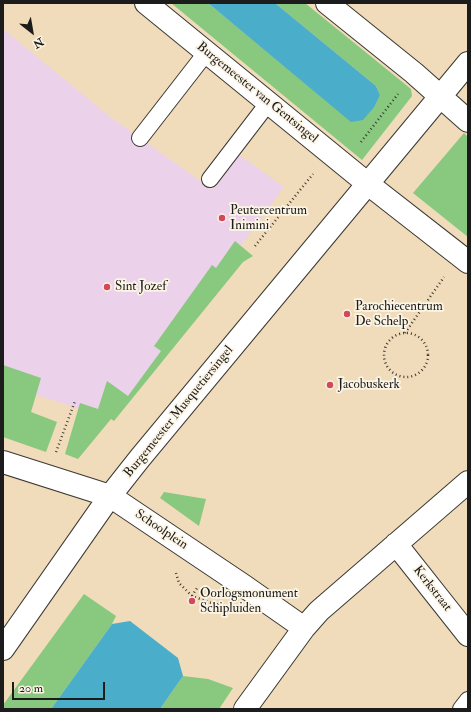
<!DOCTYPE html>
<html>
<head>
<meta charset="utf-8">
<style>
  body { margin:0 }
  #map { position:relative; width:471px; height:712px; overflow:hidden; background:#f0dcba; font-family:"IM FELL Double Pica",serif }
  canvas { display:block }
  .frame { position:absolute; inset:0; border:4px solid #1c1c1c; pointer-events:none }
  .north { position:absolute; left:12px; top:12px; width:40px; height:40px; -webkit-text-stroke:3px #fcf5e5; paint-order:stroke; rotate:149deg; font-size:11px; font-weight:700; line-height:16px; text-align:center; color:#1c1c1c }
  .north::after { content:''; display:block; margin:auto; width:14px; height:18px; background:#1c1c1c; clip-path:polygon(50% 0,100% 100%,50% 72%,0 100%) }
  .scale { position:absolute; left:12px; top:682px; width:93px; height:18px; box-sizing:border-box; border:2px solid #1c1c1c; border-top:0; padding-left:5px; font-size:12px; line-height:14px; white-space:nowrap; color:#1c1c1c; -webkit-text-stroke:3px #fcf5e5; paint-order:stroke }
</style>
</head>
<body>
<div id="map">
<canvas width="471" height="712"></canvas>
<div class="frame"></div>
<div class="north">N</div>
<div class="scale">20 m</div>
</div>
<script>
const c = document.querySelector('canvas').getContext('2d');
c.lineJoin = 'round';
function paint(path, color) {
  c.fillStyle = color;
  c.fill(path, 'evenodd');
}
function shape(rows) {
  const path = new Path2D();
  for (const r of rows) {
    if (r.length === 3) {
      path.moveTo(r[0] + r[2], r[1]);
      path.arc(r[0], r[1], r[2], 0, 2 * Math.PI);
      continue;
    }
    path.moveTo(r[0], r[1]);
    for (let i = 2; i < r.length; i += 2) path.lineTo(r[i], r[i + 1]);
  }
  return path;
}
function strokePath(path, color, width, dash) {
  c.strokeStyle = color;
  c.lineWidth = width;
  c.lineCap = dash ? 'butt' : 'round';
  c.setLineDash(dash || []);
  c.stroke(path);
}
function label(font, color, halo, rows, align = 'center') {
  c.font = font + ' "IM FELL Double Pica",serif';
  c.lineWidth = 3.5;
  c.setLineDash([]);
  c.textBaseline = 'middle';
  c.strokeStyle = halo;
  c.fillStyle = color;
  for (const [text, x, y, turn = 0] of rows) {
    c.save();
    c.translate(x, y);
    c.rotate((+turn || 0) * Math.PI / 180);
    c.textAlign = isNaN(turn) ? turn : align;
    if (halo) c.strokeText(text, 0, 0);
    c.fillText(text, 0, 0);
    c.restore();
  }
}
const built = shape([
  [3,29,109,116,213,190,239,155,284,187,113,420,3,384]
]);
const green = shape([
  [171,3,208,3,351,121,375,106,380,95,376,86,275,3,305,3,411,89,412,96,362,160],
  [464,133,468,137,468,237,413,193],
  [235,241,253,256,243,262,114,421,111,419,78,459,65,454,80,403,98,409,107,381,128,396,161,351,154,346,212,265,216,268],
  [3,365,41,378,31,412,57,422,46,452,3,437],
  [164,492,206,499,199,526,160,498],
  [84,594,116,616,112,624,51,709,3,709,3,705],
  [183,676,208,679,233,688,219,709,160,709]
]);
const water = shape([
  [208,3,275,3,376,86,380,95,375,106,363,120,351,122],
  [130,621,178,658,183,676,160,709,51,709,112,624]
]);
const path = shape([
  [361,142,398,94],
  [255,246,313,174],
  [405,333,444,277],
  [406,355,22],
  [56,452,75,401],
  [176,573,179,583,192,596,217,605,220,603],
  [192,596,197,588]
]);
const lane = shape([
  [140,138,206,53],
  [210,179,269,102],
  [461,709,468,700]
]);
const street = shape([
  [146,3,368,184,468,262],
  [327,3,414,73,468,121],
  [3,462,110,496,244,586,304,628],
  [396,544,468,635],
  [3,649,110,496,140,458,468,63],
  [245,709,304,628,319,611,468,482]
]);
const markers = [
  [222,218,4,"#d1495b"],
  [107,287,4,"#d1495b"],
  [347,314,4,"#d1495b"],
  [330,385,4,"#d1495b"],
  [192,601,4,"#d1495b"]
];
const streetNames = [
  ["Burgemeester van Gentsingel",257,93,39],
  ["Burgemeester Musquetiersingel",179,412,-51],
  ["Schoolplein",161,530,34],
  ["Kerkstraat",432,589,52]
];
const poiNames = [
  ["Peutercentrum",230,211],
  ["Inimini",230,226],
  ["Sint Jozef",115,287],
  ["Parochiecentrum",355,307],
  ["De Schelp",355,322],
  ["Jacobuskerk",338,385],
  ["Oorlogsmonument",200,594],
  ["Schipluiden",200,609]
];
paint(built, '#ecd1ea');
paint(green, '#88c87f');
paint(water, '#4aadca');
strokePath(lane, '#3c3934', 18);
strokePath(street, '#3c3934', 24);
strokePath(path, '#3c3934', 2.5, [1, 3]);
strokePath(lane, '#fff', 16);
strokePath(street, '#fff', 22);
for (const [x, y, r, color] of markers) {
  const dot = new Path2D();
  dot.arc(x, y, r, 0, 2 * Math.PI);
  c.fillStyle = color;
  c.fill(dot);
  strokePath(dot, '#fcf5e5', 1.5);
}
label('13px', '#1c1c1c', '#fcf5e5', streetNames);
label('13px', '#1c1c1c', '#fcf5e5', poiNames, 'left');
</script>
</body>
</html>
